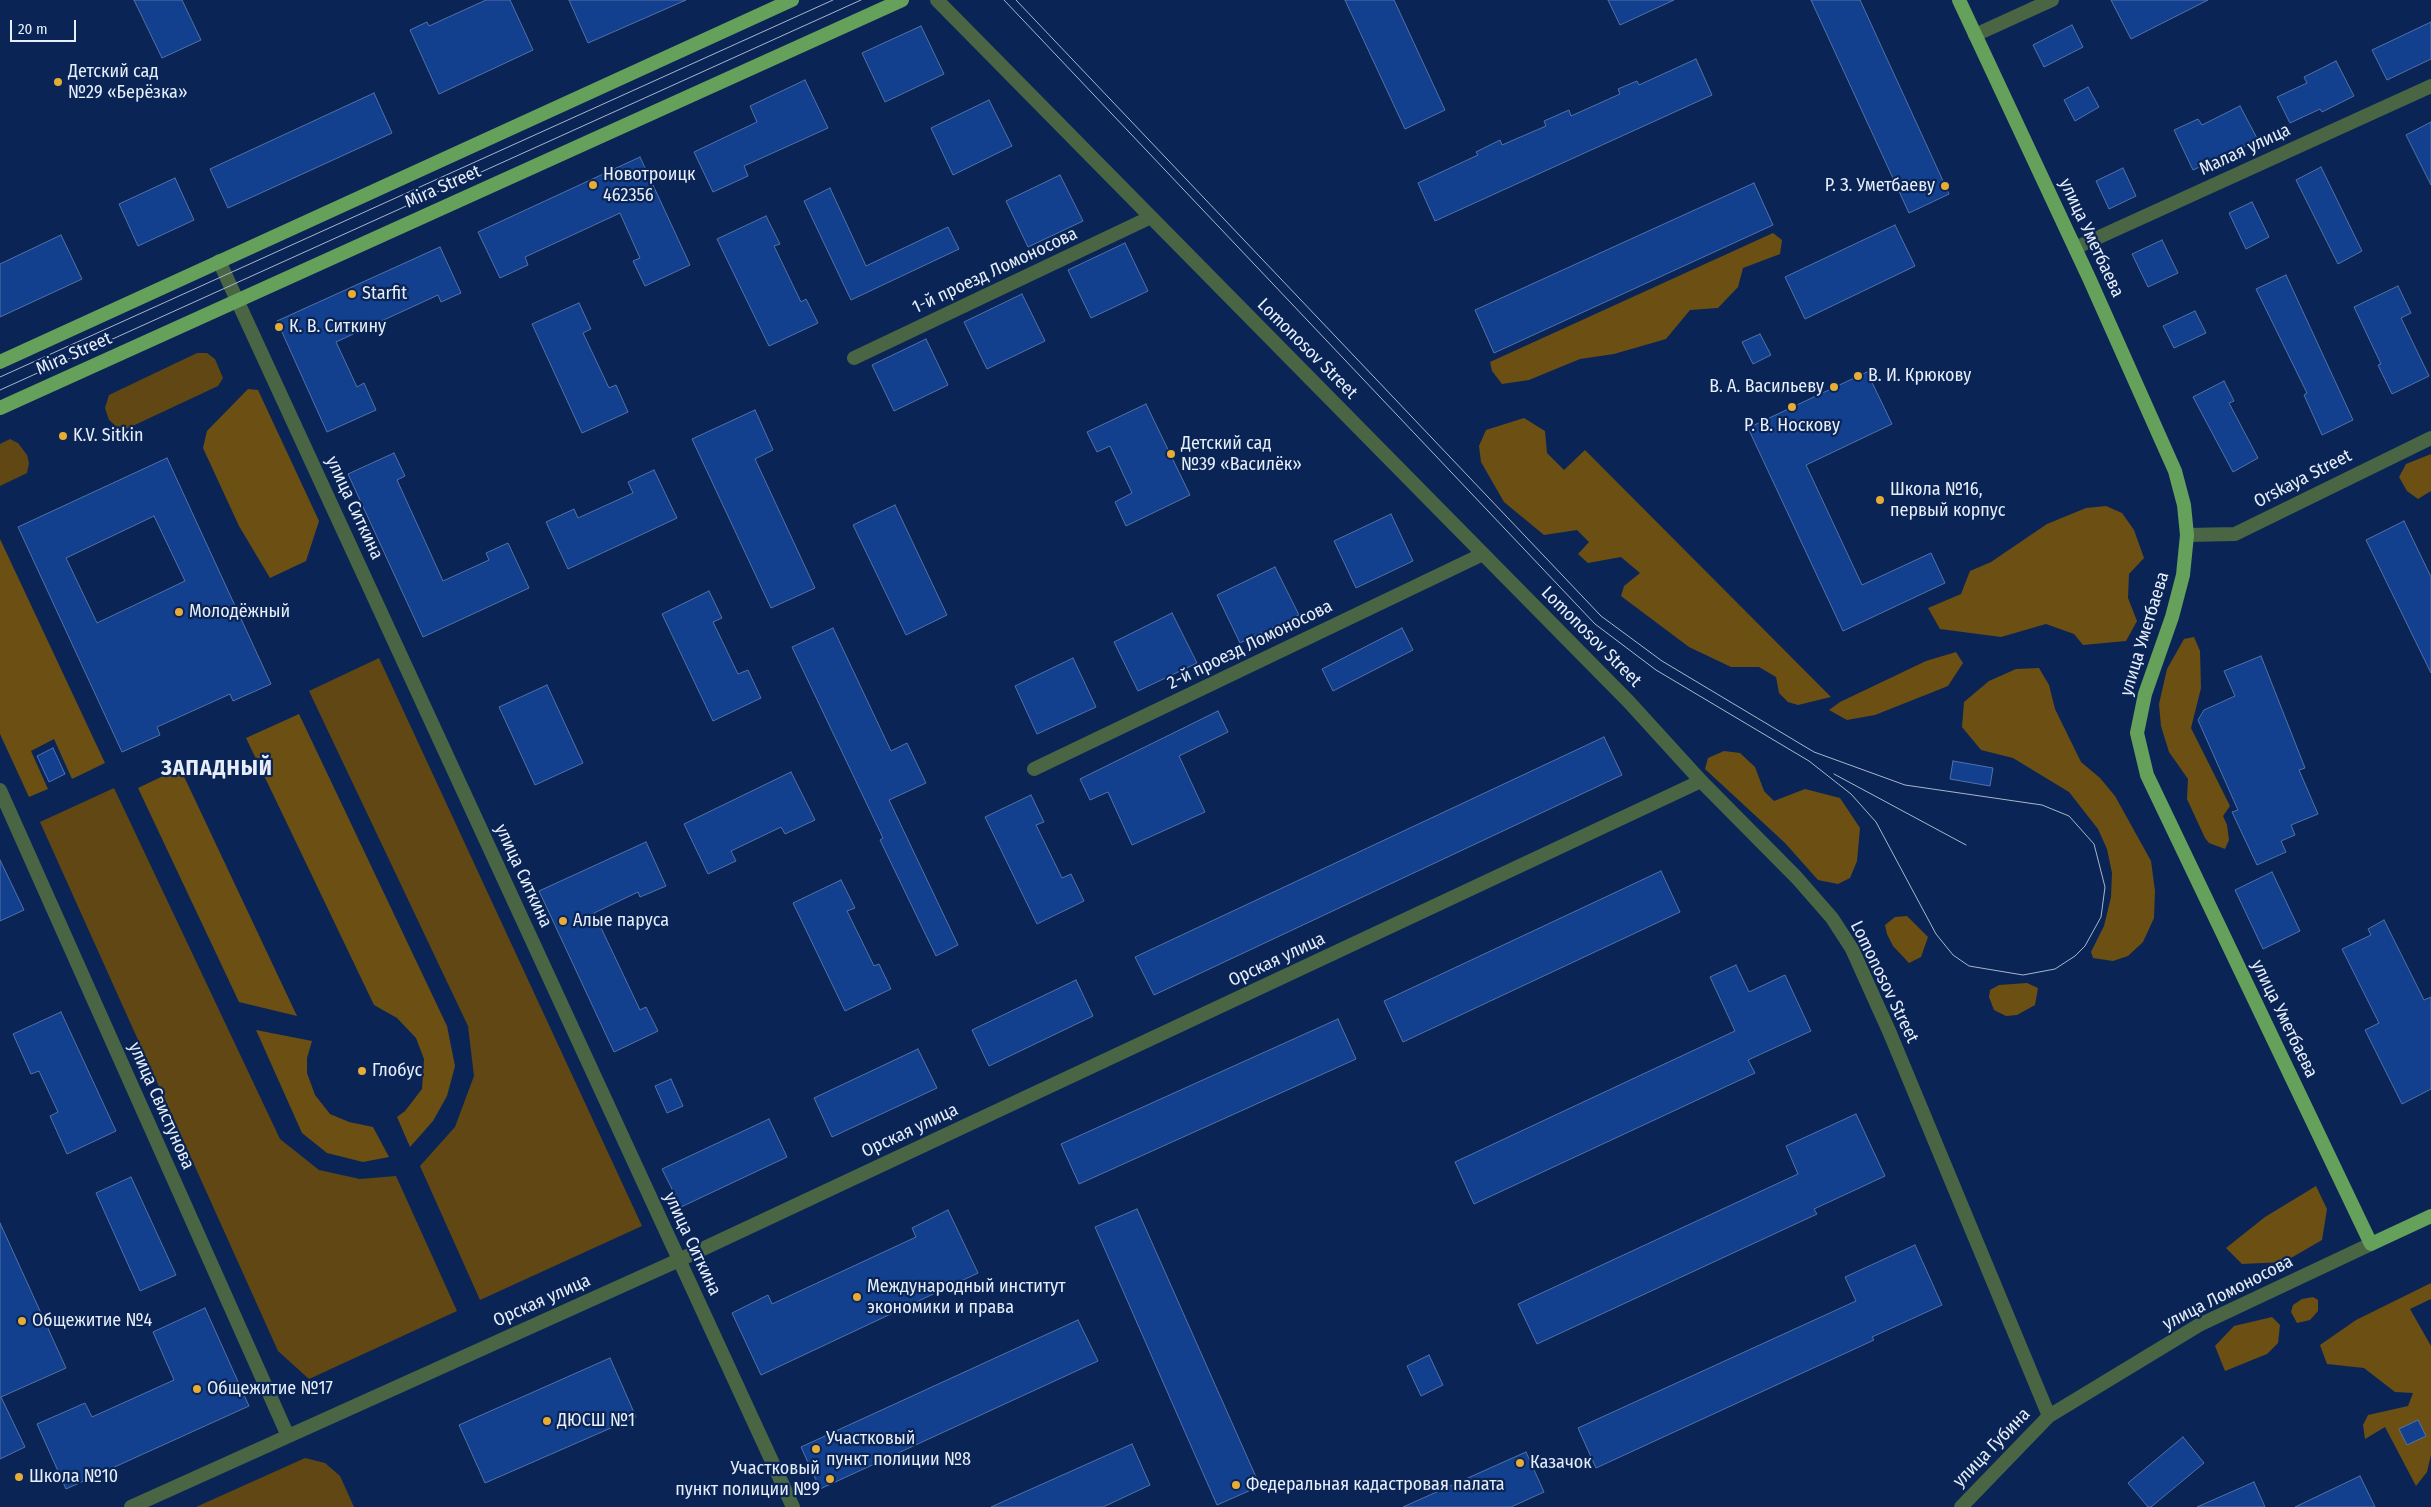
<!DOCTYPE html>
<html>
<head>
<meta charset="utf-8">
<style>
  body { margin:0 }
  #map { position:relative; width:2431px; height:1507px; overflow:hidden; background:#0a2555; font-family:"Fira Sans Condensed",sans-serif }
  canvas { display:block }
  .scale { position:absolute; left:10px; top:20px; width:66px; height:22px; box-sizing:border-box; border:2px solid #e6eefa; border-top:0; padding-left:6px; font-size:15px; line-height:18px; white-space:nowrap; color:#e6eefa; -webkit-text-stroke:4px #0a2555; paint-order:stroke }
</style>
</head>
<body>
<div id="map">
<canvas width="2431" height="1507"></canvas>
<div class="scale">20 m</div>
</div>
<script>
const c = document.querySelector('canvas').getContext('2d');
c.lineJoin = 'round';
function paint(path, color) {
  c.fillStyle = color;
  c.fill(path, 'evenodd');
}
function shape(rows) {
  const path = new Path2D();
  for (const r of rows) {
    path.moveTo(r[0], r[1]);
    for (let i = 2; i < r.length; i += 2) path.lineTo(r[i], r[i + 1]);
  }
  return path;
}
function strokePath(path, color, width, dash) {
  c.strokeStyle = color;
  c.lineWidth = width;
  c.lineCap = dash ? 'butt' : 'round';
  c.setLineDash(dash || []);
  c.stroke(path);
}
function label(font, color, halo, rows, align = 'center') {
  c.font = font + ' "Fira Sans Condensed",sans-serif';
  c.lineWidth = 4.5;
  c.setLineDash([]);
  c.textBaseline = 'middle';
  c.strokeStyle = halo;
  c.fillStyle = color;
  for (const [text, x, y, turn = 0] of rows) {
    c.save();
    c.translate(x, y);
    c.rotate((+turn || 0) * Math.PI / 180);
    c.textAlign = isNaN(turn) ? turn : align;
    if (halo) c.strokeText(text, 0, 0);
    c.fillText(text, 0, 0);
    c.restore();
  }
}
const green = shape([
  [197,353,207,353,215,359,223,378,218,386,124,430,118,428,109,420,105,408,109,395],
  [10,439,18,443,27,455,29,463,27,473,0,486,0,444],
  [379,658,642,1226,480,1300,420,1166,455,1127,474,1076,468,1026,309,691],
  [114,788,280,1139,319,1170,360,1179,396,1176,457,1311,309,1379,278,1351,40,822],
  [305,1458,325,1463,340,1476,354,1507,196,1507]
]);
const forest = shape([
  [1773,233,1782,240,1780,254,1743,268,1738,287,1718,308,1690,310,1666,339,1614,354,1580,359,1529,380,1502,384,1492,371,1490,362],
  [248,389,258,390,319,521,306,561,270,578,239,526,203,448,207,431],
  [1524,418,1545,431,1547,453,1564,470,1585,450,1831,697,1798,705,1788,702,1779,693,1776,677,1759,667,1731,667,1689,647,1621,596,1624,586,1640,573,1621,557,1588,563,1578,554,1589,542,1577,530,1544,535,1504,502,1481,462,1479,446,1486,430],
  [2431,454,2431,491,2418,499,2407,491,2399,477,2406,464],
  [2106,506,2122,513,2134,530,2144,558,2129,574,2128,598,2137,621,2126,641,2083,645,2074,634,2046,624,2001,637,1940,629,1928,608,1961,594,1970,571,1991,562,2047,524,2086,508],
  [0,539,105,763,72,779,54,739,31,751,48,789,29,797,0,734],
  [2194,637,2200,651,2201,688,2191,728,2230,806,2223,816,2227,825,2229,840,2225,849,2209,843,2205,838,2187,799,2188,779,2169,752,2161,726,2159,704,2167,669,2184,639],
  [1956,652,1963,663,1948,686,1875,715,1847,720,1829,710,1840,702,1926,661],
  [2039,668,2049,685,2055,709,2081,762,2100,778,2115,796,2151,861,2155,891,2154,918,2143,942,2128,956,2113,961,2093,958,2091,952,2104,926,2111,897,2112,873,2107,849,2098,829,2069,792,2013,758,1981,750,1962,727,1964,702,1989,681,2016,669],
  [299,714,447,1026,455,1066,447,1096,433,1121,410,1147,397,1117,405,1111,422,1089,424,1059,416,1038,397,1018,374,1005,246,738],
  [1724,751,1740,753,1755,767,1764,791,1774,801,1805,789,1840,798,1860,828,1857,861,1850,878,1838,884,1818,880,1785,843,1705,769,1708,758],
  [180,768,297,1016,239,1002,138,788],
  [1907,916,1928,937,1921,957,1909,963,1893,946,1887,934,1885,925,1895,917],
  [2027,983,2038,988,2035,1005,2017,1015,2006,1016,1994,1010,1989,997,1990,990,1999,985],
  [256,1030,312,1041,307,1058,307,1073,315,1095,330,1114,349,1122,373,1127,389,1157,363,1162,327,1153,302,1133],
  [2316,1186,2327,1209,2322,1240,2284,1262,2242,1264,2226,1248,2265,1217],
  [2431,1283,2431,1299,2410,1309,2431,1346,2431,1455,2427,1472,2416,1486,2385,1427,2365,1439,2363,1425,2368,1415,2408,1406,2413,1393,2395,1392,2364,1368,2327,1364,2320,1345,2356,1320],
  [2313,1297,2318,1300,2318,1311,2310,1320,2297,1323,2291,1312,2293,1305,2302,1299],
  [2272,1317,2280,1325,2278,1343,2267,1354,2225,1371,2215,1346,2234,1326]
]);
const building = shape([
  [134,0,182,0,201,40,162,58,134,0],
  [486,0,510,0,533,50,439,94,410,30,427,22,429,26,486,0],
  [569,0,686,0,588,43,569,0],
  [1345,0,1394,0,1445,110,1405,129,1345,0],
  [1608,0,1674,0,1620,25,1608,0],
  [1811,0,1860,0,1949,194,1909,213,1811,0],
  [2111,0,2208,0,2131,39,2111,0],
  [2431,22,2431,59,2387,80,2372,50,2431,22],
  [2072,25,2083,47,2044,67,2033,45,2072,25],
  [921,26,944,74,885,102,862,53,921,26],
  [1696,59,1712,95,1435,221,1418,183,1478,155,1476,152,1500,140,1502,145,1546,126,1544,121,1569,110,1571,116,1620,94,1618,89,1637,81,1639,85,1696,59],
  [2336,61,2354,96,2322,112,2320,109,2290,123,2277,97,2307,83,2304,77,2336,61],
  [805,80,828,128,744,166,748,176,713,192,694,152,757,122,750,106,805,80],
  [2088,87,2099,107,2075,121,2064,100,2088,87],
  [374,93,392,133,228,208,210,169,374,93],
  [989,100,1012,146,953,175,931,128,989,100],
  [2240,106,2258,140,2193,170,2174,130,2198,119,2202,125,2240,106],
  [2431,122,2431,185,2406,135,2431,122],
  [640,157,690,265,645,286,633,261,640,258,620,213,525,257,528,265,500,278,478,232,640,157],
  [2321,167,2362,251,2338,264,2296,180,2321,167],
  [2123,168,2136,196,2109,209,2096,181,2123,168],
  [1060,175,1083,221,1028,247,1006,201,1060,175],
  [175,178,194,220,138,246,119,204,175,178],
  [1754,183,1773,225,1494,353,1475,310,1754,183],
  [830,188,866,266,948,227,959,249,851,300,804,201,830,188],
  [2252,202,2269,237,2246,249,2229,213,2252,202],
  [766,216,780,244,774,246,801,302,806,299,818,323,769,346,717,239,766,216],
  [1895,225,1915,266,1805,319,1785,277,1895,225],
  [61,235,82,279,0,317,0,264,61,235],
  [2162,240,2178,273,2148,287,2132,254,2162,240],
  [1125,243,1148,291,1091,318,1068,270,1125,243],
  [440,247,461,293,441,302,438,295,336,342,357,387,364,383,376,410,327,432,277,321,440,247],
  [2286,275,2353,420,2322,435,2304,395,2307,393,2256,289,2286,275],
  [2398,286,2411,313,2401,318,2429,376,2392,394,2378,365,2381,364,2354,307,2398,286],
  [1022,294,1045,341,987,369,964,322,1022,294],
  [579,303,591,329,583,333,609,388,616,385,628,412,582,433,532,324,579,303],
  [2195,311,2206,333,2174,348,2163,326,2195,311],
  [1760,334,1771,355,1753,364,1742,342,1760,334],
  [926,339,948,385,894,411,872,365,926,339],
  [1867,372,1892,424,1806,465,1862,585,1931,553,1945,583,1843,631,1748,428,1867,372],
  [2224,381,2234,401,2229,403,2258,458,2233,472,2193,397,2224,381],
  [1146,404,1190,495,1126,526,1115,502,1132,493,1110,446,1097,452,1087,432,1146,404],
  [755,410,773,450,755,459,815,588,771,608,692,439,755,410],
  [394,453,405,476,397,480,443,581,489,560,486,553,508,543,529,588,423,637,348,474,394,453],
  [167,458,271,684,233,701,230,694,157,727,160,735,122,752,18,527,167,458],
  [154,516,185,581,97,623,66,558,154,516],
  [654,470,677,518,568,569,546,522,574,509,578,518,633,493,628,482,654,470],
  [895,505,947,615,906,635,853,525,895,505],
  [1391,514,1413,561,1356,588,1334,541,1391,514],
  [2404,521,2431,577,2431,673,2366,540,2404,521],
  [1275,567,1299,615,1240,643,1217,595,1275,567],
  [709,591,722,618,713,622,738,674,748,670,761,698,713,721,662,614,709,591],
  [1172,613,1197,663,1138,691,1114,642,1172,613],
  [833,628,891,751,907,743,926,783,889,800,958,945,936,956,880,840,883,838,792,647,833,628],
  [1402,628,1413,650,1333,691,1322,669,1402,628],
  [2261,656,2305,768,2299,770,2318,814,2291,825,2295,835,2281,841,2286,852,2257,865,2232,812,2238,810,2198,720,2204,710,2235,696,2224,671,2261,656],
  [1073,658,1096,707,1037,734,1015,686,1073,658],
  [547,685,583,763,535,785,499,707,547,685],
  [1218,711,1228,732,1179,756,1205,812,1132,845,1108,792,1090,800,1080,779,1218,711],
  [1604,737,1622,775,1154,995,1135,957,1604,737],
  [53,748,65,774,49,782,37,756,53,748],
  [1953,761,1993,768,1990,786,1950,779,1953,761],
  [791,772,815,820,785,834,781,827,731,851,736,861,708,874,684,824,791,772],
  [1031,795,1044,822,1036,825,1062,878,1071,874,1084,901,1037,924,985,817,1031,795],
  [646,842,666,886,640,897,638,892,594,913,640,1010,646,1007,658,1031,614,1052,539,891,646,842],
  [0,860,24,910,0,921,0,860],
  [1661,871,1680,912,1403,1042,1384,1001,1661,871],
  [2272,872,2300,931,2263,949,2235,890,2272,872],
  [841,880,855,908,847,911,874,966,879,964,891,989,845,1011,793,903,841,880],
  [2384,920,2424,1000,2431,997,2431,1089,2402,1104,2365,1030,2379,1023,2342,949,2371,935,2368,929,2384,920],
  [1736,965,1749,992,1785,975,1811,1031,1748,1060,1755,1073,1474,1204,1455,1162,1735,1031,1710,977,1736,965],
  [1076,980,1093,1016,989,1066,972,1030,1076,980],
  [61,1012,116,1131,67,1154,50,1116,58,1112,39,1071,31,1074,13,1034,61,1012],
  [1338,1019,1356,1059,1079,1184,1061,1144,1338,1019],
  [918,1049,937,1088,832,1137,814,1098,918,1049],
  [671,1079,683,1106,667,1113,655,1086,671,1079],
  [1856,1114,1885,1176,1814,1209,1817,1214,1537,1344,1518,1304,1798,1174,1786,1146,1856,1114],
  [769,1119,787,1157,681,1207,662,1169,769,1119],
  [131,1177,176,1275,140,1291,96,1193,131,1177],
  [1137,1209,1260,1486,1217,1505,1095,1227,1137,1209],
  [948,1210,978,1273,761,1375,732,1313,768,1295,772,1304,916,1237,912,1228,948,1210],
  [0,1223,66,1368,1,1397,25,1447,0,1459,0,1223],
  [1915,1245,1942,1305,1872,1337,1874,1340,1596,1468,1578,1428,1856,1301,1845,1277,1915,1245],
  [205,1308,249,1406,66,1489,37,1424,85,1403,92,1417,174,1380,153,1332,205,1308],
  [1078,1320,1098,1361,820,1489,801,1447,1078,1320],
  [1429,1355,1443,1385,1421,1396,1407,1366,1429,1355],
  [610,1358,636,1417,485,1483,459,1425,610,1358],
  [2418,1420,2426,1436,2407,1445,2399,1429,2418,1420],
  [2183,1437,2204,1463,2151,1507,2148,1507,2128,1483,2183,1437],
  [1132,1444,1150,1485,1103,1507,991,1507,1132,1444],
  [1526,1452,1544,1492,1511,1507,1403,1507,1526,1452],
  [2360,1476,2375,1507,2295,1507,2360,1476],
  [2254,1482,2265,1507,2197,1507,2254,1482]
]);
const minor = shape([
  [1975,35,2052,0],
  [2075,248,2431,86],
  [219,261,793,1507],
  [854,358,1151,217],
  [2187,535,2235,534,2431,438],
  [1034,769,1483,554],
  [0,790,288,1436],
  [131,1507,679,1260,1701,781]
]);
const tertiary = shape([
  [937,0,1629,702,1701,781,1797,878,1832,918,1852,949,1889,1031,2049,1416],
  [1961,1507,2049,1416,2199,1325,2371,1244]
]);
const primary = shape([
  [1959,0,2089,278,2175,471,2184,505,2187,535,2183,575,2172,617,2145,694,2137,733,2147,775,2371,1244,2431,1216],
  [0,362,792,0],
  [0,408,902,0]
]);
const tram = shape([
  [1004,0,1595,624,1656,670,1809,761,1851,794,1876,822,1936,934,1953,955,1969,966,2023,975,2055,969,2075,956,2085,946,2101,917,2105,887,2094,844,2069,816,2042,805,1905,785,1814,752,1662,661,1601,616,1016,0],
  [0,377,833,0],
  [0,390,861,0],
  [1834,774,1966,845]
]);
const markers = [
  [58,82,5,"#e6ac36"],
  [593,185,5,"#e6ac36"],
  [1945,186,5,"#e6ac36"],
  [352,294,5,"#e6ac36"],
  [279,327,5,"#e6ac36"],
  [1858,376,5,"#e6ac36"],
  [1834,387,5,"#e6ac36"],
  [1792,407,5,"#e6ac36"],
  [63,436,5,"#e6ac36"],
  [1171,454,5,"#e6ac36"],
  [1880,500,5,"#e6ac36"],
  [179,612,5,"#e6ac36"],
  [563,921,5,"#e6ac36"],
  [362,1071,5,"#e6ac36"],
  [857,1297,5,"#e6ac36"],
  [22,1321,5,"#e6ac36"],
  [197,1389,5,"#e6ac36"],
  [547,1421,5,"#e6ac36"],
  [816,1449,5,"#e6ac36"],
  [1520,1463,5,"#e6ac36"],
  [19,1477,5,"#e6ac36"],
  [830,1479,5,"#e6ac36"],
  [1236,1485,5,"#e6ac36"]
];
const poiNames = [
  ["Детский сад",68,72],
  ["№29 «Берёзка»",68,93],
  ["Новотроицк",603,175],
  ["462356",603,196],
  ["Р. З. Уметбаеву",1935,186,"right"],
  ["Starfit",362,294],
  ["К. В. Ситкину",289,327],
  ["В. И. Крюкову",1868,376],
  ["В. А. Васильеву",1824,387,"right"],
  ["Р. В. Носкову",1792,426,"center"],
  ["K.V. Sitkin",73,436],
  ["Детский сад",1181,444],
  ["№39 «Василёк»",1181,465],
  ["Школа №16,",1890,490],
  ["первый корпус",1890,511],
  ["Молодёжный",189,612],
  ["Алые паруса",573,921],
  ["Глобус",372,1071],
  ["Международный институт",867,1287],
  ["экономики и права",867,1308],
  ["Общежитие №4",32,1321],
  ["Общежитие №17",207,1389],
  ["ДЮСШ №1",557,1421],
  ["Участковый",826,1439],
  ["пункт полиции №8",826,1460],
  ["Казачок",1530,1463],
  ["Участковый",820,1469,"right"],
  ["пункт полиции №9",820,1490,"right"],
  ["Школа №10",29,1477],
  ["Федеральная кадастровая палата",1246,1485]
];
const streetNames = [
  ["Малая улица",2245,150,-25],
  ["Mira Street",443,187,-24],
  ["улица Уметбаева",2091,238,65],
  ["1-й проезд Ломоносова",995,271,-25],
  ["Lomonosov Street",1307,349,45],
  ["Mira Street",74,354,-24],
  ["Orskaya Street",2303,479,-27],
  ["улица Ситкина",354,508,65],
  ["улица Уметбаева",2145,634,-73],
  ["Lomonosov Street",1591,637,45],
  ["2-й проезд Ломоносова",1250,645,-26],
  ["улица Ситкина",523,876,65],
  ["Орская улица",1277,960,-25],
  ["Lomonosov Street",1884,982,64],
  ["улица Уметбаева",2284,1019,64],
  ["улица Свистунова",161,1106,66],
  ["Орская улица",910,1131,-25],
  ["улица Ситкина",692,1244,65],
  ["улица Ломоносова",2228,1293,-27],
  ["Орская улица",542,1301,-24],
  ["улица Губина",1992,1448,-46]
];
const districtNames = [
  ["ЗАПАДНЫЙ",217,769]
];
paint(green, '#614713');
paint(forest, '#6c4f13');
paint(building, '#123f8e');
strokePath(building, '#5272a8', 1);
strokePath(minor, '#496544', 14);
strokePath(tertiary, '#496544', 14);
strokePath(primary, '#65a15b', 14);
strokePath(tram, '#a9b6cc', 1);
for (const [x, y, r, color] of markers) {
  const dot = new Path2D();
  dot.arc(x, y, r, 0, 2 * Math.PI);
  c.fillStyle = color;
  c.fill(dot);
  strokePath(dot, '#0a2555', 2);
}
label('18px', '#e6eefa', '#0a2555', poiNames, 'left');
label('18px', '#e6eefa', '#0a2555', streetNames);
c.letterSpacing = '1px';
label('bold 22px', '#e6eefa', '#0a2555', districtNames);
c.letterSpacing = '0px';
</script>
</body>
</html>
